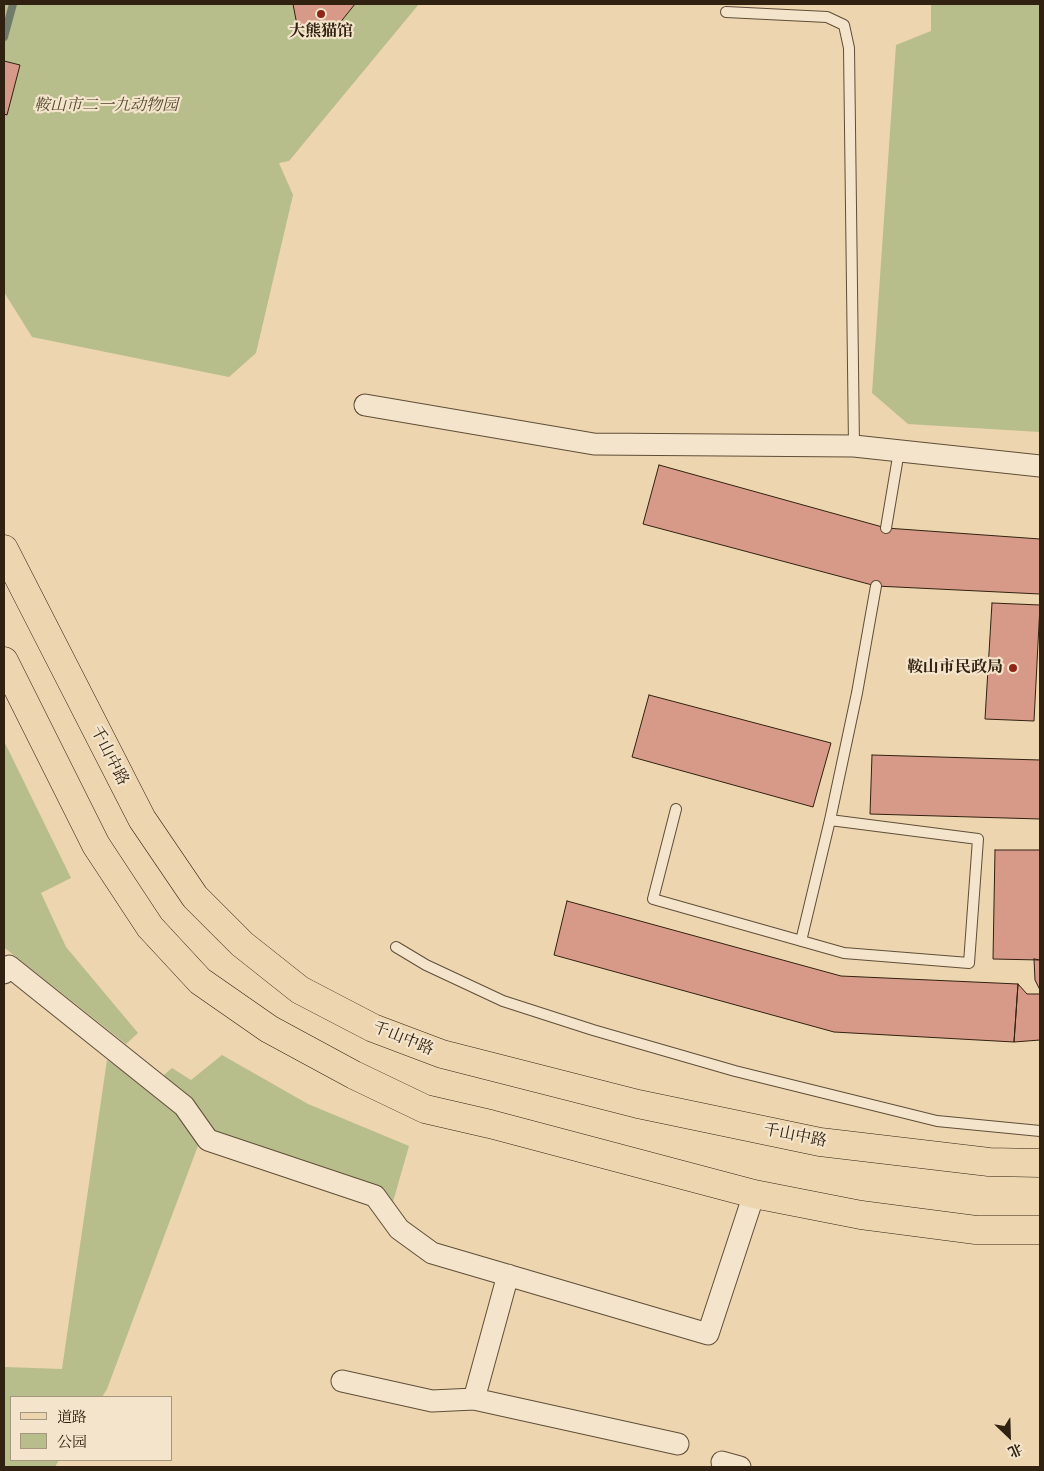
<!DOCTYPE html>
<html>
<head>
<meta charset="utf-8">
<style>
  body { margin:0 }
  #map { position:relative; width:1044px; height:1471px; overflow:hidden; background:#ecd5af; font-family:"IM FELL French Canon","Noto Serif SC",serif }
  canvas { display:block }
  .frame { position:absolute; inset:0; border:5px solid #312110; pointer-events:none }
  .legend { position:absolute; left:10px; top:1396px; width:162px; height:65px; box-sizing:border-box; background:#f3e4cb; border:1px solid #a59680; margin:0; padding:6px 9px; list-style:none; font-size:15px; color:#312110 }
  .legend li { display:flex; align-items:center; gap:10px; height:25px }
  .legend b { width:25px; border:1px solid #a59680 }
  .north { position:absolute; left:984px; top:1411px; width:50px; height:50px; -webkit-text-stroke:4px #f3e4cb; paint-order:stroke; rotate:156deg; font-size:14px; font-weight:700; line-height:20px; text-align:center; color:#312110 }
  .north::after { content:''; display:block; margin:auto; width:18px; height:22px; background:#312110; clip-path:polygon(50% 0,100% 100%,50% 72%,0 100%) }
</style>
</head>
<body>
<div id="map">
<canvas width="1044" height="1471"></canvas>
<div class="frame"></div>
<ul class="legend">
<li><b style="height:6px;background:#ecd5af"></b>道路</li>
<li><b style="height:14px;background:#b7bd8b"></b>公园</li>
</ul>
<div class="north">北</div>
</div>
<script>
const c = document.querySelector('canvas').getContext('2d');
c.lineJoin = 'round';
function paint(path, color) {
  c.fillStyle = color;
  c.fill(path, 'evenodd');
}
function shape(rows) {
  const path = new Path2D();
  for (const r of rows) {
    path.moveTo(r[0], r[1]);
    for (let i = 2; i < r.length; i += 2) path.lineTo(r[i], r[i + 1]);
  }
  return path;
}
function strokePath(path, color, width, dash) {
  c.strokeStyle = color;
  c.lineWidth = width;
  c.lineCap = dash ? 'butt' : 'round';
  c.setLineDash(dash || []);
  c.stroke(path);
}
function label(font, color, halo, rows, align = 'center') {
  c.font = font + ' "IM FELL French Canon","Noto Serif SC",serif';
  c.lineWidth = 4.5;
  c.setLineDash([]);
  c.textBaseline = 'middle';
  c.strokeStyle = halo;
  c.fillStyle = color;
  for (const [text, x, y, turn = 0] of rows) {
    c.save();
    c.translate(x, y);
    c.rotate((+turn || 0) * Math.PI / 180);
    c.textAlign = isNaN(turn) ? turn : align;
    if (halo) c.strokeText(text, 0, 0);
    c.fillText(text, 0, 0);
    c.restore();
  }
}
const green = shape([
  [4,4,419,4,289,161,279,163,293,195,256,353,229,377,32,337,4,292],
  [931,4,1040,4,1040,432,908,424,872,393,896,45,931,31],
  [4,741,71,878,41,893,66,947,138,1033,126,1044,6,949,4,949],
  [222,1055,308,1104,409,1146,390,1212,199,1143,107,1389,102,1397,11,1397,11,1460,59,1460,55,1467,4,1467,4,1367,62,1369,107,1060,150,1087,172,1068,191,1080]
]);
const stream = shape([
  [4,37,13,4]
]);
const building = shape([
  [293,4,355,4,339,24,297,25,293,4],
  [4,61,20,65,7,115,4,114,4,61],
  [659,465,886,528,1040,539,1040,594,876,586,643,524,659,465],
  [992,603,1040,605,1034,721,985,719,992,603],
  [649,695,831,743,813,807,632,757,649,695],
  [872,755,1040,760,1040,819,870,814,872,755],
  [995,850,1040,850,1040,960,993,959,995,850],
  [567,901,841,976,1018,984,1014,1042,834,1032,554,955,567,901],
  [1034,959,1040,960,1040,990,1035,980,1034,959],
  [1018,984,1027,994,1040,994,1040,1040,1014,1042,1018,984]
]);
const lane = shape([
  [726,12,827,17,844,25,849,48,854,446],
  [886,528,899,451],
  [676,809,653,899,844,953,969,963,978,839,830,820],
  [801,941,830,820,857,693,876,586],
  [396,947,426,965,503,1001,593,1030,735,1071,937,1121,1040,1131]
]);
const street = shape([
  [365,405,594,444,854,446,1040,466],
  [4,973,9,966,184,1106,208,1140,375,1196,399,1229,432,1253,708,1334,754,1194],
  [342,1381,432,1401,474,1399,678,1444],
  [474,1399,508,1275],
  [722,1462,740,1467]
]);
const primary = shape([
  [4,549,142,819,195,897,242,944,300,990,373,1028,442,1054,638,1104,820,1142,989,1162,1040,1163],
  [4,661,96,845,150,927,200,981,269,1029,354,1075,425,1109,490,1124,754,1194,861,1215,976,1230,1040,1230]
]);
const markers = [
  [321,14,5,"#8f2418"],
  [1013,668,5,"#8f2418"]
];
const poiNames = [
  ["大熊猫馆",321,32],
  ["鞍山市民政局",1003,668,"right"]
];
const parkNames = [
  ["鞍山市二一九动物园",106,106]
];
const streetNames = [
  ["千山中路",109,756,63],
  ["千山中路",403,1039,22],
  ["千山中路",795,1136,11]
];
paint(green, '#b7bd8b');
strokePath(stream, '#707c69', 8);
paint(building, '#d89a88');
strokePath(building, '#312110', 1);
strokePath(lane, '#604e38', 12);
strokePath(street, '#604e38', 23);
strokePath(primary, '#312110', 29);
strokePath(lane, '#f3e4cb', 10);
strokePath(street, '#f3e4cb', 21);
strokePath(primary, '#ecd5af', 28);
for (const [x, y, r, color] of markers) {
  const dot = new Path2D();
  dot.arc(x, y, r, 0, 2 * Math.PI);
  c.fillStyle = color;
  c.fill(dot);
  strokePath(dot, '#f3e4cb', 2);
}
label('bold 16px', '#312110', '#f3e4cb', poiNames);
label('italic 16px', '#52482f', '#f3e4cb', parkNames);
label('16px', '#312110', '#f3e4cb', streetNames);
</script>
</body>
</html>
